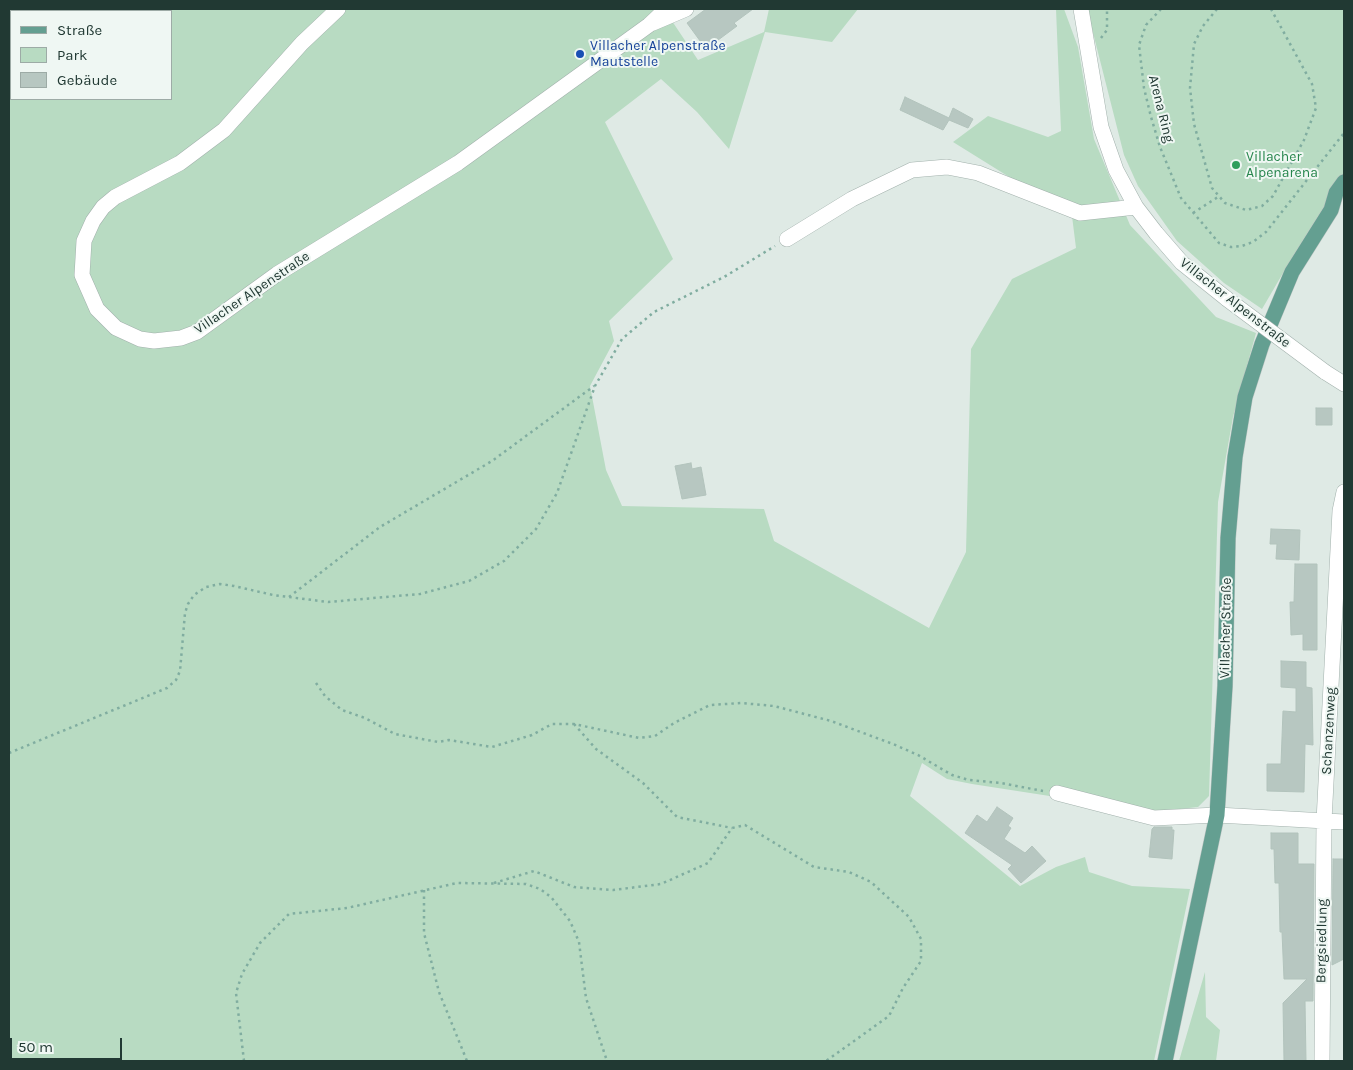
<!DOCTYPE html>
<html>
<head>
<meta charset="utf-8">
<style>
  body { margin:0 }
  #map { position:relative; width:1353px; height:1070px; overflow:hidden; background:#dfeae5; font-family:Karla,sans-serif }
  canvas { display:block }
  .frame { position:absolute; inset:0; border:10px solid #213933; pointer-events:none }
  .legend { position:absolute; left:10px; top:10px; width:162px; height:90px; box-sizing:border-box; background:#eff7f3; border:1px solid #9daba6; margin:0; padding:6px 9px; list-style:none; font-size:15px; color:#213933 }
  .legend li { display:flex; align-items:center; gap:10px; height:25px }
  .legend b { width:25px; border:1px solid #9daba6 }
  .scale { position:absolute; left:10px; top:1038px; width:112px; height:22px; box-sizing:border-box; border:2px solid #213933; border-top:0; padding-left:6px; font-size:15px; line-height:18px; white-space:nowrap; color:#213933; -webkit-text-stroke:4px #eff7f3; paint-order:stroke }
</style>
</head>
<body>
<div id="map">
<canvas width="1353" height="1070"></canvas>
<div class="frame"></div>
<ul class="legend">
<li><b style="height:6px;background:#649f91"></b>Straße</li>
<li><b style="height:14px;background:#b8dbc2"></b>Park</li>
<li><b style="height:14px;background:#b7c7c1"></b>Gebäude</li>
</ul>
<div class="scale">50 m</div>
</div>
<script>
const c = document.querySelector('canvas').getContext('2d');
c.lineJoin = 'round';
function paint(path, color) {
  c.fillStyle = color;
  c.fill(path, 'evenodd');
}
function shape(rows) {
  const path = new Path2D();
  for (const r of rows) {
    path.moveTo(r[0], r[1]);
    for (let i = 2; i < r.length; i += 2) path.lineTo(r[i], r[i + 1]);
  }
  return path;
}
function strokePath(path, color, width, dash) {
  c.strokeStyle = color;
  c.lineWidth = width;
  c.lineCap = dash ? 'butt' : 'round';
  c.setLineDash(dash || []);
  c.stroke(path);
}
function label(font, color, halo, rows, align = 'center') {
  c.font = font + ' Karla,sans-serif';
  c.lineWidth = 4;
  c.setLineDash([]);
  c.textBaseline = 'middle';
  c.strokeStyle = halo;
  c.fillStyle = color;
  for (const [text, x, y, turn = 0] of rows) {
    c.save();
    c.translate(x, y);
    c.rotate((+turn || 0) * Math.PI / 180);
    c.textAlign = isNaN(turn) ? turn : align;
    if (halo) c.strokeText(text, 0, 0);
    c.fillText(text, 0, 0);
    c.restore();
  }
}
const green = shape([
  [9,9,664,9,698,60,764,32,769,9,858,9,832,42,765,32,729,149,697,112,661,79,605,122,673,259,609,321,614,341,590,386,606,470,622,506,764,509,774,541,929,628,966,552,971,349,1012,279,1076,248,1072,216,953,142,988,116,1048,137,1061,131,1056,9,1064,9,1078,47,1094,139,1130,225,1216,317,1256,333,1233,417,1218,502,1209,796,1198,807,1153,812,972,784,947,779,922,763,910,796,1020,886,1056,867,1085,857,1089,872,1132,886,1190,889,1154,1061,9,1061],
  [11,11,171,11,171,99,11,99],
  [1087,9,1344,9,1344,175,1293,256,1262,309,1224,283,1177,241,1138,186,1124,155],
  [1205,972,1206,1017,1220,1030,1216,1061,1179,1061]
]);
const building = shape([
  [706,9,753,9,734,23,737,26,706,49,687,23,706,9],
  [905,97,949,118,953,108,973,119,968,128,949,120,943,130,900,110,905,97],
  [1316,408,1332,408,1332,425,1316,425,1316,408],
  [691,463,692,469,701,467,706,495,682,499,675,466,691,463],
  [1271,529,1300,530,1299,560,1276,559,1277,544,1270,544,1271,529],
  [1295,564,1317,564,1317,650,1303,650,1303,634,1291,635,1290,602,1294,602,1295,564],
  [1281,661,1306,662,1306,687,1312,688,1313,745,1305,744,1304,792,1267,791,1267,764,1281,764,1283,711,1296,712,1296,688,1281,687,1281,661],
  [997,807,1013,818,1008,826,1011,828,1004,839,1025,853,1032,846,1046,861,1021,883,1008,869,1012,865,965,833,977,815,987,822,997,807],
  [1154,827,1172,827,1172,830,1174,830,1172,859,1149,857,1152,829,1154,827],
  [1271,833,1298,833,1298,864,1314,864,1313,1001,1305,1001,1306,1061,1284,1061,1283,1003,1307,979,1284,979,1282,932,1280,932,1279,883,1275,883,1274,849,1271,849,1271,833],
  [1333,859,1344,859,1344,959,1332,965,1333,859]
]);
const path = shape([
  [1161,9,1146,25,1139,45,1144,88,1151,117,1160,147,1181,198,1219,243,1231,247,1242,246,1253,242,1266,232,1344,133],
  [1217,9,1203,26,1194,44,1190,88,1194,124,1212,188,1225,203,1246,210,1262,206,1273,196,1304,140,1316,108,1312,84,1271,9],
  [1101,38,1107,30,1107,9],
  [1193,213,1218,197],
  [289,597,380,527,492,461,594,386],
  [316,683,325,696,342,710,365,718,395,734,438,742,449,740,492,747,532,735,552,724,574,724,639,738,655,736,674,723,710,705,741,703,774,706,831,721,893,744,918,755,952,775,969,780,1001,783,1043,791],
  [574,724,596,749,643,783,677,817,732,828],
  [9,753,167,688,176,680,180,671,185,613,188,604,194,595,206,587,220,584,234,586,273,595,328,602,420,594,469,581,504,561,536,529,557,493,595,386,622,339,654,312,724,277,775,246],
  [494,883,534,871,574,887,613,890,661,884,708,863,732,828,745,825,814,867,849,872,871,882,909,917,921,939,921,961,903,988,889,1016,826,1061],
  [424,890,424,933,439,992,467,1061],
  [244,1061,236,993,242,974,260,943,289,914,347,908,457,883,526,884,540,889,551,897,570,921,579,942,586,998,607,1061]
]);
const street = shape([
  [338,9,302,43,224,130,180,163,115,197,103,207,93,221,84,241,82,275,97,309,116,328,140,339,154,341,181,338,197,332,277,274,458,163,649,25,666,9],
  [1081,9,1101,127,1116,170,1136,207,1156,233,1182,263,1227,299],
  [653,23,686,9],
  [787,239,852,199,912,170,947,167,978,173,1080,213,1136,207],
  [1325,372,1344,384],
  [1057,793,1154,818,1217,815,1344,822],
  [1322,1061,1324,821,1340,511,1344,492]
]);
const primary = shape([
  [1165,1061,1217,815,1225,686,1228,538,1235,457,1245,397,1262,344,1292,272,1331,210,1336,193,1344,182]
]);
const streetBridge = shape([
  [1227,299,1325,372]
]);
const markers = [
  [580,54,5,"#1a4fb4"],
  [1236,165,5,"#2e9e5b"]
];
const transitNames = [
  ["Villacher Alpenstraße",590,46],
  ["Mautstelle",590,62]
];
const streetNames = [
  ["Arena Ring",1161,109,76],
  ["Villacher Alpenstraße",252,293,-34],
  ["Villacher Alpenstraße",1235,303,38],
  ["Villacher Straße",1226,628,-89],
  ["Schanzenweg",1329,731,-87],
  ["Bergsiedlung",1322,941,-89]
];
const leisureNames = [
  ["Villacher",1246,157],
  ["Alpenarena",1246,173]
];
paint(green, '#b8dbc2');
paint(building, '#b7c7c1');
strokePath(building, '#b2c3bc', 1);
strokePath(street, '#a2b1ac', 16);
strokePath(primary, '#bcc4c2', 16);
strokePath(path, '#80ada0', 2.5, [2.5, 4]);
strokePath(street, '#fff', 15);
strokePath(primary, '#649f91', 15);
strokePath(streetBridge, '#a2b1ac', 16, []);
strokePath(streetBridge, '#fff', 15);
for (const [x, y, r, color] of markers) {
  const dot = new Path2D();
  dot.arc(x, y, r, 0, 2 * Math.PI);
  c.fillStyle = color;
  c.fill(dot);
  strokePath(dot, '#eff7f3', 2);
}
label('14px', '#164399', '#eff7f3', transitNames, 'left');
label('14px', '#213933', '#eff7f3', streetNames);
label('14px', '#27864d', '#eff7f3', leisureNames, 'left');
</script>
</body>
</html>
